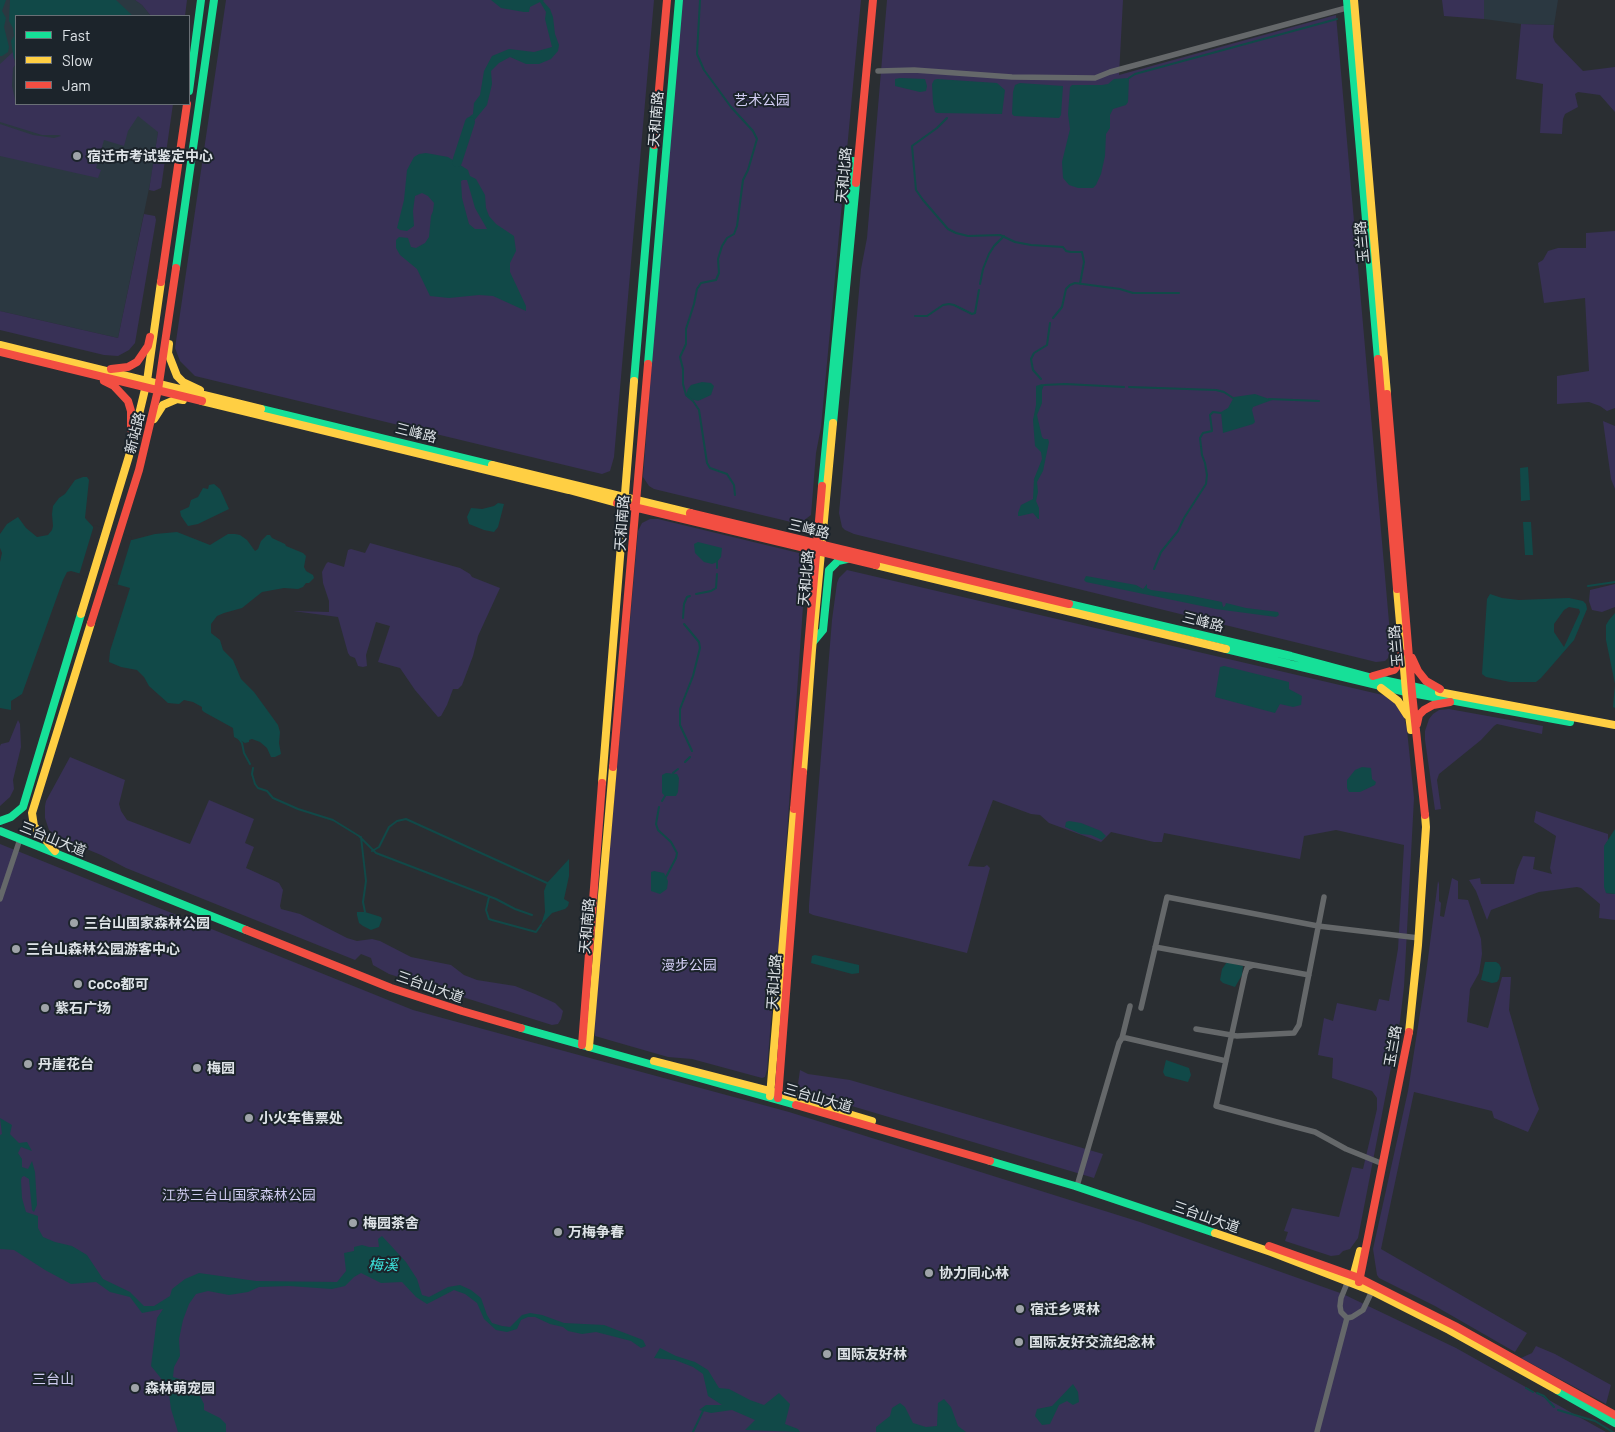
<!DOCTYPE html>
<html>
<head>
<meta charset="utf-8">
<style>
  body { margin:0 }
  #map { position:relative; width:1615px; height:1432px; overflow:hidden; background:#2a2e32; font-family:Barlow,sans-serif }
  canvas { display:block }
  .legend { position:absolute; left:15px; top:15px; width:175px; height:90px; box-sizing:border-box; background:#1c242b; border:1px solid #6a7076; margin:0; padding:6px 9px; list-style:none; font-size:15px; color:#dee3e7 }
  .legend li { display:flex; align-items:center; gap:10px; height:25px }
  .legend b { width:25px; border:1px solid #6a7076 }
</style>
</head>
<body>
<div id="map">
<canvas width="1615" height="1432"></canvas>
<ul class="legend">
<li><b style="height:6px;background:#16e098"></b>Fast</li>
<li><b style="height:6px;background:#ffcf43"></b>Slow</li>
<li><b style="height:6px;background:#f24e42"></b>Jam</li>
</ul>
</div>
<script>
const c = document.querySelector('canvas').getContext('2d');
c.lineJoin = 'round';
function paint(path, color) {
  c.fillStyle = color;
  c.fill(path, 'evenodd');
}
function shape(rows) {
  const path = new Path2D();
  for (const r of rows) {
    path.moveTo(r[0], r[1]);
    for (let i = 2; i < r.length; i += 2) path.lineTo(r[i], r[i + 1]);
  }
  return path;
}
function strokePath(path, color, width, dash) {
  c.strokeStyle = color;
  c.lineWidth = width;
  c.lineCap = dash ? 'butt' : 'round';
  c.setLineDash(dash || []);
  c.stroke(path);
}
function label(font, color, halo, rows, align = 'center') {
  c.font = font + ' Barlow,"Noto Sans SC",sans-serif';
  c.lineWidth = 4;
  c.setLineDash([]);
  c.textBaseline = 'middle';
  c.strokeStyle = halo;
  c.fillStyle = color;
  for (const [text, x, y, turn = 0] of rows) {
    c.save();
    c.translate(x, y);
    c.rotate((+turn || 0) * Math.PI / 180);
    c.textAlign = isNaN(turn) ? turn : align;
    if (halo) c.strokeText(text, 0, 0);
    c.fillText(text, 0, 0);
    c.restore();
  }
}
const built = shape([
  [0,0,135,0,142,5,151,16,16,16,16,104,160,104,158,132,151,179,118,338,0,311],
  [1484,0,1558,0,1554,25,1521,24,1484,19]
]);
const green = shape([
  [135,0,187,0,185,16,151,16,142,5],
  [226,0,654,0,614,457,610,471,602,474,195,376,180,361,175,348],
  [681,0,861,0,821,427,816,453,811,515,803,521,791,522,654,489,649,486,643,477,649,400,648,380],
  [887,0,1123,0,1119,75,1336,15,1391,645,1388,658,1385,661,1376,662,854,534,845,530,842,527,839,513,861,269,867,238],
  [1442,0,1484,0,1484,19,1444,16],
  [1521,24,1554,25,1553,37,1555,42,1583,71,1615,67,1615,112,1600,95,1578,92,1575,94,1578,107,1565,114,1563,119,1562,134,1540,133,1543,84,1516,79],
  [13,52,15,65,13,68,12,86,16,104,173,104,161,188,154,191,149,190,158,132,138,116,128,131,124,146,104,140,96,168,101,170,98,178,0,156,0,124,33,135,54,138,61,136,59,135,42,135,0,122,0,64],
  [144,214,155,216,156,220,135,343,129,350,118,356,104,355,0,330,0,311,118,338],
  [1615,231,1615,408,1607,411,1600,406,1589,402,1557,404,1557,376,1589,371,1585,298,1544,303,1538,263,1543,260,1548,251,1558,248,1586,248,1586,233],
  [1603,421,1615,426,1615,489,1611,479],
  [650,519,658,519,799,553,803,556,806,564,777,975,771,1020,767,1070,765,1077,762,1078,692,1059,668,1057,595,1036,594,1023,638,531,642,523],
  [370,543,460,568,470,574,472,577,500,588,478,636,473,656,462,685,458,689,453,689,447,705,441,716,438,717,415,690,400,668,378,662,390,626,376,622,366,655,367,666,363,667,358,666,355,658,350,656,348,653,338,617,293,611,329,612,329,601,323,583,322,572,326,564,328,562,344,567,348,550,351,549,365,553],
  [847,570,1387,696,1390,697,1403,712,1407,730,1414,798,1404,987,1400,1021,1358,1238,1350,1249,1343,1251,1339,1255,1331,1256,1285,1241,1288,1232,1284,1231,1292,1208,1339,1217,1352,1167,1363,1169,1377,1109,1377,1098,1372,1091,1332,1078,1333,1058,1318,1055,1324,1018,1333,1021,1337,1003,1376,1011,1379,999,1389,1001,1398,949,1404,845,1336,830,1304,836,1300,859,1164,833,1162,842,1154,842,1111,832,1101,842,1049,823,1040,815,1031,814,993,800,968,866,984,867,987,865,990,868,967,953,813,915,809,913,809,905,832,620,837,583,839,578],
  [1615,584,1615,607,1602,612,1592,610,1589,601,1590,590],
  [1449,709,1543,726,1542,734,1497,724,1494,726,1481,740,1439,774,1437,780,1441,809,1435,810,1425,740,1425,731,1429,719,1433,714,1439,710],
  [18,720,20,724,21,747,13,780,14,789,10,797,0,806,0,746,1,744,9,742],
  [70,757,125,780,119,804,121,811,127,820,190,844,209,800,254,819,245,843,254,847,246,868,279,883,283,890,280,906,281,909,300,914,347,938,357,941,372,939,380,941,411,957,451,965,464,975,477,980,515,986,535,994,555,1003,563,1011,561,1019,558,1024,552,1025,389,974,373,965,371,958,361,954,355,960,126,868,101,855,60,838,49,830,45,818,45,806,46,801],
  [1536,811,1608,834,1608,841,1606,843,1606,893,1615,894,1615,920,1599,918,1600,904,1581,888,1577,887,1539,892,1520,899,1491,910,1487,920,1476,891,1469,880,1480,878,1481,884,1514,884,1517,870,1523,856,1535,857,1533,869,1552,874,1550,868,1556,836,1534,822],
  [0,844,413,1010,789,1112,1140,1222,1343,1294,1456,1348,1606,1432,0,1432],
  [1452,878,1458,881,1458,899,1468,900,1481,939,1482,954,1479,973,1470,989,1467,1022,1488,1028,1502,977,1511,977,1509,1010,1533,1092,1539,1109,1528,1132,1494,1118,1492,1111,1414,1092,1381,1249,1527,1333,1515,1352,1435,1306,1379,1278,1377,1275,1373,1249,1408,1091,1426,974,1438,881,1439,884,1439,901,1441,903,1440,916,1444,917],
  [800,1070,808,1074,850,1080,1103,1154,1094,1178,808,1093,803,1091,798,1084],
  [1536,1346,1555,1354,1611,1385,1606,1404,1521,1358,1532,1353]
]);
const water = shape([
  [0,0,6,0,2,11,6,18,4,27,9,47,8,52,2,56,0,56],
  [10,0,116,0,133,16,16,16,16,60,14,59,11,41,14,36,13,28,9,21],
  [491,0,544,0,543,1,550,9,553,17,555,34,559,45,558,51,551,59,539,64,526,64,510,57,499,63,491,71,492,84,487,105,473,122,468,121,469,117,473,114,474,103,480,95,484,71,492,56,509,49,534,52,552,47,545,19,546,12,540,2,530,7,529,12,524,12,501,8],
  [900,78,925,79,927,86,926,91,920,92,895,86,895,79],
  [1129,78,1128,102,1126,105,1113,109,1110,115,1110,128,1106,134,1105,156,1101,174,1096,185,1093,188,1078,188,1069,185,1063,178,1062,162,1070,129,1068,114,1070,87,1072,85,1102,85,1108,84,1114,79],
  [937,79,997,83,1005,90,1002,114,937,113,935,112,933,103,932,84,934,80],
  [1020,83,1063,86,1061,115,1059,118,1014,116,1012,114,1013,92,1015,85],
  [426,153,448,157,468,170,470,176,476,179,485,195,486,208,489,216,496,224,514,236,516,251,510,263,510,272,526,306,526,311,493,296,479,295,449,298,430,296,417,269,400,255,396,248,396,240,399,237,408,238,411,247,416,248,425,243,429,237,431,216,433,211,434,203,428,196,422,193,415,196,413,211,414,226,407,231,400,230,397,228,404,200,407,170,414,157,419,154],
  [463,180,467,180,475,208,487,229,475,229,469,224,462,198,461,181],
  [702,382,711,383,714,386,711,395,698,401,688,398,686,395,688,389,691,385],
  [1042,384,1044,385,1042,390,1042,403,1037,415,1042,437,1044,439,1048,439,1049,442,1043,471,1037,482,1038,492,1036,501,1039,508,1039,519,1038,519,1033,513,1020,516,1018,516,1018,513,1021,505,1033,499,1034,479,1042,459,1041,452,1035,446,1033,420,1036,405,1036,386],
  [1255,394,1272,400,1253,407,1252,410,1255,422,1253,424,1223,433,1221,412,1228,408,1234,397],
  [1528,467,1530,500,1521,501,1520,468],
  [83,477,87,477,89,480,85,518,94,528,132,540,155,534,177,532,210,545,228,534,235,534,240,535,247,540,255,551,258,549,261,541,267,535,270,535,272,538,285,544,286,546,303,553,306,556,304,567,306,571,313,575,314,578,309,583,306,583,303,587,298,589,284,588,262,592,242,608,224,613,217,616,211,624,211,633,220,640,223,650,233,660,241,679,254,692,278,725,280,732,279,743,281,754,275,757,271,757,267,748,260,742,252,739,249,740,249,742,245,743,234,737,233,728,204,712,202,710,202,707,193,702,184,700,179,704,168,703,149,686,144,677,137,670,121,667,109,662,110,651,130,588,71,571,67,572,63,580,22,694,11,701,11,710,0,708,0,562,2,553,0,548,0,534,7,524,18,517,26,528,37,537,48,535,52,530,53,526,52,514,53,506,59,498,65,494,75,480],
  [214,484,220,489,229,509,198,524,188,526,181,516,180,511,189,507,191,500,198,497,203,488,208,489,209,485],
  [498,503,504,504,498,527,494,532,484,530,469,524,467,517,471,508,482,509,494,506],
  [1523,522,1531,522,1533,555,1525,555],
  [698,542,722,548,721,557,717,562,712,564,704,562,695,553,694,544],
  [1086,576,1136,585,1143,589,1147,584,1147,588,1151,590,1187,595,1222,602,1223,607,1225,606,1226,603,1246,608,1278,612,1279,615,1276,617,1216,609,1086,582,1084,580],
  [1490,594,1502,598,1519,600,1569,598,1583,601,1586,604,1587,609,1574,640,1541,678,1536,682,1510,682,1486,677,1482,674,1487,599],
  [1569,607,1579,609,1580,612,1564,647,1554,632,1554,624,1564,610],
  [1615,613,1615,708,1613,707,1615,684,1606,640,1606,625,1609,620],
  [1224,666,1289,682,1289,689,1302,696,1301,705,1293,707,1280,704,1275,713,1215,697,1220,667],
  [1362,767,1371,768,1372,779,1376,782,1375,785,1360,792,1349,792,1347,788,1347,780,1355,770],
  [666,773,677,774,679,778,678,792,676,796,665,796,662,793,662,775],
  [1066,822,1069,821,1081,823,1101,831,1106,836,1102,840,1091,835,1081,834,1065,827],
  [1615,829,1615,894,1606,893,1604,887,1604,846],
  [569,859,569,876,564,899,569,902,568,906,565,909,552,913,541,925,545,912,544,891,547,883],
  [654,871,664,873,668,881,667,889,660,894,651,891,651,872],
  [357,912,365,912,381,917,382,919,379,927,371,930,363,926,359,923,357,915],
  [815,955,859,965,859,973,852,974,811,963,812,956],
  [1227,962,1243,966,1242,975,1235,987,1223,983,1220,980,1222,969],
  [1485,962,1496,962,1499,964,1501,968,1499,979,1497,982,1492,983,1481,980],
  [1166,1060,1189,1068,1191,1075,1188,1082,1165,1076,1163,1072],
  [0,1118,12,1125,10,1134,19,1143,27,1142,32,1151,21,1147,18,1153,22,1159,22,1167,28,1169,32,1161,35,1172,37,1205,34,1212,32,1210,29,1179,24,1176,22,1177,21,1180,22,1198,26,1212,38,1216,38,1228,43,1237,55,1242,72,1246,87,1255,103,1279,130,1292,144,1306,154,1306,170,1296,172,1289,185,1279,199,1273,256,1281,337,1282,346,1271,344,1253,354,1251,354,1247,362,1245,369,1247,379,1247,378,1239,382,1236,406,1262,417,1279,422,1295,429,1297,448,1287,460,1285,471,1290,481,1298,487,1315,492,1323,502,1326,510,1327,522,1315,530,1313,542,1315,564,1323,604,1325,643,1340,646,1346,641,1348,631,1341,596,1332,582,1334,568,1331,563,1327,550,1324,535,1317,528,1317,521,1320,517,1329,507,1332,496,1330,484,1319,477,1303,465,1294,454,1290,427,1304,416,1297,402,1282,381,1283,361,1273,354,1277,345,1286,332,1289,289,1286,259,1287,248,1292,229,1295,208,1291,196,1294,189,1304,183,1320,179,1339,180,1356,174,1367,173,1377,189,1382,197,1390,204,1404,204,1410,220,1418,226,1424,226,1432,178,1432,171,1409,168,1387,151,1366,157,1318,163,1309,142,1313,130,1297,110,1292,96,1282,71,1284,45,1270,14,1250,0,1249,0,1135,2,1134],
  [660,1348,676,1356,695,1362,708,1370,719,1388,729,1389,750,1400,764,1405,779,1393,790,1404,785,1424,798,1429,800,1432,745,1430,755,1420,732,1410,711,1413,699,1410,706,1405,722,1405,708,1396,703,1374,693,1367,675,1360,654,1358],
  [1073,1384,1078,1392,1079,1402,1073,1405,1067,1401,1059,1405,1050,1424,1042,1425,1035,1416,1037,1409,1052,1406],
  [944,1399,951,1407,958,1426,966,1432,876,1432,876,1427,890,1416,892,1408,900,1403,905,1407,913,1423,926,1427,937,1426,938,1403]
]);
const pier = shape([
  [94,525,132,537,117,586,79,575]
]);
const stream = shape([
  [700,0,697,54,704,70,731,107,753,131,757,139,748,170,743,180,737,226,734,234,727,238,722,246,718,259,719,273,716,280,701,283,697,289,694,304,686,329,686,344,680,357,683,369,683,384,686,395,693,401,699,410,707,463,710,468,727,474,734,485,735,495],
  [1129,78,1135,74,1337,19],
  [947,118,937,128,912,146,916,190,923,200,948,229,956,233,968,236,1000,235,1015,242,1031,245,1063,247,1066,251,1071,252,1082,252,1084,262,1080,284],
  [980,284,983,269,989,254,994,246,1004,236],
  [915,316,927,316,943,305,949,304,954,305,972,314,975,313,979,290],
  [1053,318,1062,307,1066,289,1070,285,1075,283,1120,289,1133,293,1179,293],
  [1041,379,1033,370,1031,359,1034,353,1047,345,1050,323],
  [1044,385,1065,384,1124,387],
  [1129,387,1216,390,1224,392,1233,398],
  [1269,399,1319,401],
  [717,568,717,562],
  [1154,569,1161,552,1178,531,1184,518,1206,484,1207,475,1205,463,1202,455,1200,438,1203,433,1212,431,1210,415,1213,412,1221,413],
  [1588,586,1615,582],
  [696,594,711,591,716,588,717,574],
  [683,618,684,604,687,597,690,596],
  [684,624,699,642,700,648,693,676,680,709,680,725,692,751],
  [239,739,242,743,244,753,250,764],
  [685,762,690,757],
  [253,768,252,774,255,784,258,788,267,791,273,798,298,809,333,820,359,836,376,853,496,899,515,909,532,915],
  [673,773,678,769],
  [662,801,665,796],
  [659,807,656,824,658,830,671,842,677,853,676,858,666,877],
  [361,837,366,881,363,902,365,912],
  [372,851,379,847,389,827,397,821,406,819,547,883],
  [489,897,486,910,489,919,492,920,536,932,541,925],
  [1526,1388,1533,1392],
  [1537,1393,1544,1396,1554,1407],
  [1558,1410,1595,1421,1613,1432],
  [693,1432,703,1411]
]);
const river = shape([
  [457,162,470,122]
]);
const street = shape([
  [878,71,914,70,1012,77,1095,78,1110,72,1350,7],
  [0,899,20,839],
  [1155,947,1309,975],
  [1253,965,1247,968,1245,974,1216,1106,1315,1132,1346,1149,1383,1164],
  [1141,1008,1167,897,1318,926,1419,938],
  [1196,1029,1237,1036,1294,1033,1299,1025,1324,897],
  [1122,1038,1126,1038,1226,1061],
  [1077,1186,1119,1043,1122,1038,1130,1006],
  [1348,1281,1341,1298,1340,1306,1341,1312,1347,1318,1352,1317,1363,1310,1372,1291],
  [1317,1432,1347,1318]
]);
const fast = shape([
  [1347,0,1378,359],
  [189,91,201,0],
  [176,268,214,0],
  [648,364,679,0],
  [634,381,654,145],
  [261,409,492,465],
  [833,423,856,183],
  [822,486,853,161],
  [1069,604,1291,656,1369,677,1439,692],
  [813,642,823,630,829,570,838,561,847,559],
  [1226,649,1406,692,1570,722],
  [0,821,11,817,23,807,81,614],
  [0,831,246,930],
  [521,1028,796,1105],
  [990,1161,1075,1186,1215,1233],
  [1557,1390,1615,1423]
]);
const slow = shape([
  [1354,0,1387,394],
  [169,344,168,353,177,376,183,382,200,390],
  [0,345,261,409],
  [202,401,569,490,617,503],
  [154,419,163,405,177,399,183,400],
  [492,465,690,513],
  [876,565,1226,649],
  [1397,589,1406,692,1411,730],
  [81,614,129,456,147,381,161,282],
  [1381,688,1398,701,1407,715],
  [1439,692,1615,725],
  [803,772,812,650,833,423],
  [602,783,634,381],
  [55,851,34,826,32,813,91,623],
  [1409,1032,1418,945,1426,827,1425,815],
  [589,1047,613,767],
  [654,1061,778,1093,872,1121],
  [770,1096,794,809],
  [1215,1233,1271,1252,1372,1291,1449,1330,1557,1390],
  [1352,1281,1360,1251]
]);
const jam = shape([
  [654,145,667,0],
  [856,183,873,0],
  [161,282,187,104],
  [0,352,202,401],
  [1378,359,1397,589],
  [111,369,128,367,137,362,148,346,150,337],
  [104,381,114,386,128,401,131,411,131,429],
  [1387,394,1412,693,1425,815],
  [617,503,876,565],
  [690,513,1069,604],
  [91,623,139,470,158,390,176,268],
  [1412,658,1418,671,1426,681,1440,689],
  [1373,676,1394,670,1398,665,1401,653],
  [1417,724,1419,715,1424,710,1433,705,1450,702],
  [613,767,648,364],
  [794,809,822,486],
  [246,930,391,988,462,1011,521,1028],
  [582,1045,602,783],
  [778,1098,803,772],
  [796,1105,990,1161],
  [1269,1246,1359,1278,1455,1326,1615,1415],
  [1359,1282,1409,1032]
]);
const markers = [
  [77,156,5,"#9fa4a8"],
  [74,923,5,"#9fa4a8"],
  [16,949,5,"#9fa4a8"],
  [78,984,5,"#9fa4a8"],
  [45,1008,5,"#9fa4a8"],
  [28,1064,5,"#9fa4a8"],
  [197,1068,5,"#9fa4a8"],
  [249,1118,5,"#9fa4a8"],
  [353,1223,5,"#9fa4a8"],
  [558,1232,5,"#9fa4a8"],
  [929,1273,5,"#9fa4a8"],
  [1020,1309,5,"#9fa4a8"],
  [1019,1342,5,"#9fa4a8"],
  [827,1354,5,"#9fa4a8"],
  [135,1388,5,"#9fa4a8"]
];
const parkNames = [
  ["艺术公园",762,100],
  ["漫步公园",689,965],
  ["江苏三台山国家森林公园",239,1195],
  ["三台山",53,1379]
];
const streetNames = [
  ["天和南路",656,119,-85],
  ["天和北路",844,175,-85],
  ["玉兰路",1362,242,-95],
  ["新站路",135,433,-76],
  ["三峰路",416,433,14],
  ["天和南路",622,523,-86],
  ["三峰路",809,529,13],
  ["天和北路",806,578,-85],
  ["三峰路",1203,622,14],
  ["玉兰路",1396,646,-95],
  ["三台山大道",53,839,22],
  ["天和南路",587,926,-85],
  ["天和北路",774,982,-86],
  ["三台山大道",430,987,19],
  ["玉兰路",1393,1046,-80],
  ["三台山大道",818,1098,16],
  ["三台山大道",1206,1217,19]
];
const poiNames = [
  ["宿迁市考试鉴定中心",87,156],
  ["三台山国家森林公园",84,923],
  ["三台山森林公园游客中心",26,949],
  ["CoCo都可",88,984],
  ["紫石广场",55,1008],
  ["丹崖花台",38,1064],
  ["梅园",207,1068],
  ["小火车售票处",259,1118],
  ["梅园茶舍",363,1223],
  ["万梅争春",568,1232],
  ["协力同心林",939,1273],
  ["宿迁乡贤林",1030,1309],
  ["国际友好交流纪念林",1029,1342],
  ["国际友好林",837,1354],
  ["森林萌宠园",145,1388]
];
const waterNames = [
  ["梅溪",383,1265]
];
paint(built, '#2b3841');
paint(green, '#383156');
paint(water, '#114948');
paint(pier, '#2a2e32');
strokePath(stream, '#114948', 2);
strokePath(river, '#114948', 10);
strokePath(street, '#65686a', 5.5);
strokePath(fast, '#16e098', 8);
strokePath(slow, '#ffcf43', 8);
strokePath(jam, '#f24e42', 8);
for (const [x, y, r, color] of markers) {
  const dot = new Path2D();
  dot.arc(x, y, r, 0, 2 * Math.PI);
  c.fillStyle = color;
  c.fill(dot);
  strokePath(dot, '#1c242b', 2);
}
label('14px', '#cfcbf0', '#1c242b', parkNames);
label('14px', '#dee3e7', '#1c242b', streetNames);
label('bold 14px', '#dee3e7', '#1c242b', poiNames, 'left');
label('italic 15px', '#3cded8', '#1c242b', waterNames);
</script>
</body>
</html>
